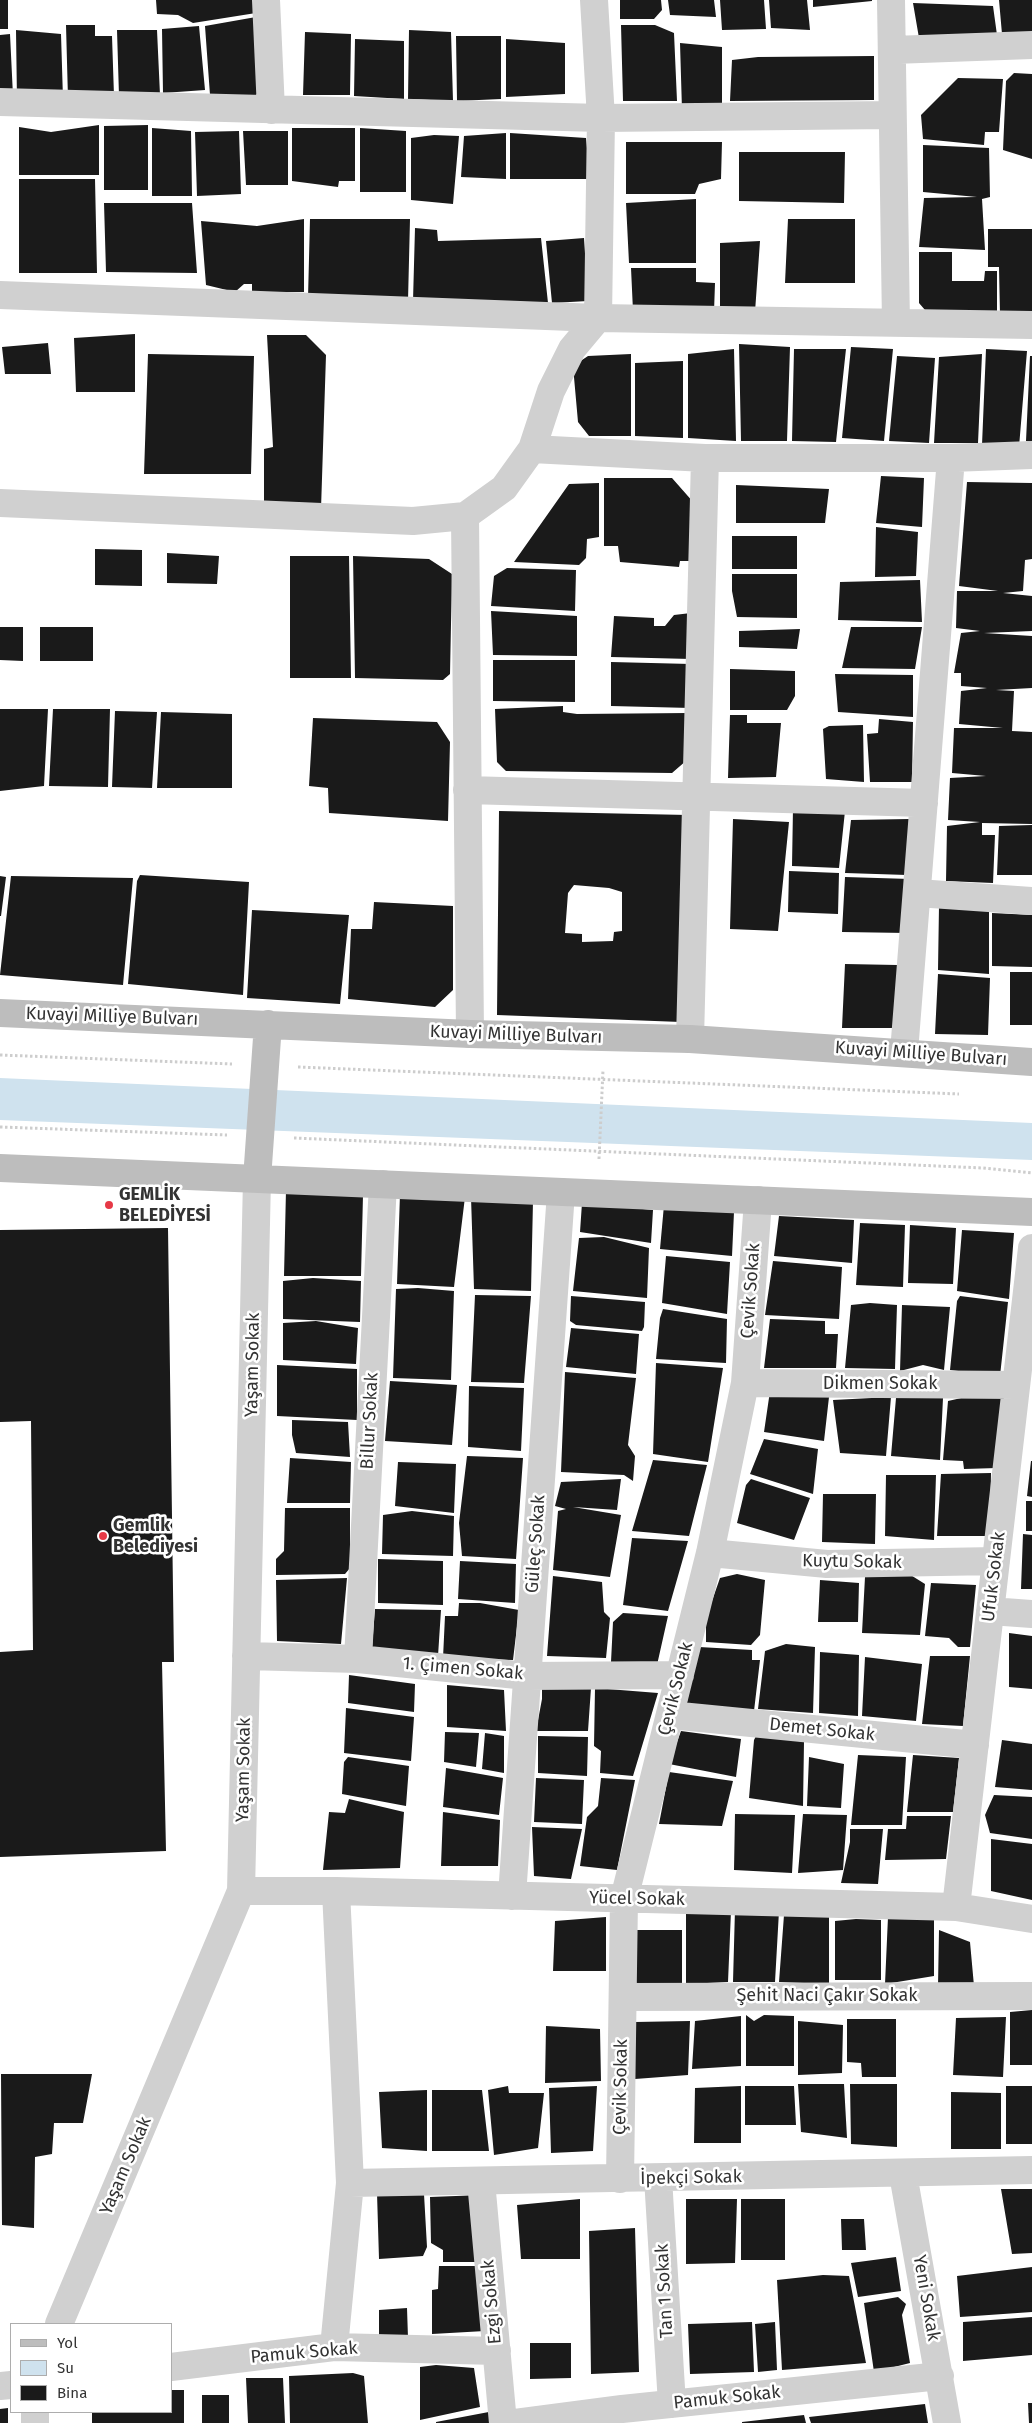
<!DOCTYPE html>
<html>
<head>
<meta charset="utf-8">
<style>
  body { margin:0 }
  #map { position:relative; width:1032px; height:2423px; overflow:hidden; background:#fff; font-family:"Fira Sans",sans-serif }
  canvas { display:block }
  .legend { position:absolute; left:10px; top:2323px; width:162px; height:90px; box-sizing:border-box; background:#fff; border:1px solid #adadad; margin:0; padding:6px 9px; list-style:none; font-size:15px; color:#333 }
  .legend li { display:flex; align-items:center; gap:10px; height:25px }
  .legend b { width:25px; border:1px solid #adadad }
</style>
</head>
<body>
<div id="map">
<canvas width="1032" height="2423"></canvas>
<ul class="legend">
<li><b style="height:6px;background:#bdbdbd"></b>Yol</li>
<li><b style="height:14px;background:#cfe2ee"></b>Su</li>
<li><b style="height:14px;background:#1a1a1a"></b>Bina</li>
</ul>
</div>
<script>
const c = document.querySelector('canvas').getContext('2d');
c.lineJoin = 'round';
function paint(path, color) {
  c.fillStyle = color;
  c.fill(path, 'evenodd');
}
function shape(rows) {
  const path = new Path2D();
  for (const r of rows) {
    path.moveTo(r[0], r[1]);
    for (let i = 2; i < r.length; i += 2) path.lineTo(r[i], r[i + 1]);
  }
  return path;
}
function strokePath(path, color, width, dash) {
  c.strokeStyle = color;
  c.lineWidth = width;
  c.lineCap = dash ? 'butt' : 'round';
  c.setLineDash(dash || []);
  c.stroke(path);
}
function label(font, color, halo, rows, align = 'center') {
  c.font = font + ' "Fira Sans",sans-serif';
  c.lineWidth = 5;
  c.setLineDash([]);
  c.textBaseline = 'middle';
  c.strokeStyle = halo;
  c.fillStyle = color;
  for (const [text, x, y, turn = 0] of rows) {
    c.save();
    c.translate(x, y);
    c.rotate((+turn || 0) * Math.PI / 180);
    c.textAlign = isNaN(turn) ? turn : align;
    if (halo) c.strokeText(text, 0, 0);
    c.fillText(text, 0, 0);
    c.restore();
  }
}
const water = shape([
  [0,1078,1032,1123,1032,1160,0,1120]
]);
const building = shape([
  [0,0,8,0,8,29,0,29],
  [156,0,256,0,256,13,193,23,178,15,157,14],
  [620,0,661,0,662,10,654,19,620,19],
  [668,0,714,0,716,17,670,15],
  [720,0,764,0,766,29,722,30],
  [769,0,807,0,810,30,771,28],
  [813,0,872,0,872,1,813,7],
  [999,0,1032,0,1032,32,1002,34],
  [913,3,993,6,997,35,919,38],
  [256,17,260,95,210,95,205,26],
  [66,25,95,25,95,36,112,36,114,96,68,99],
  [621,25,655,25,674,33,677,101,623,101],
  [199,26,205,90,163,93,162,29],
  [16,30,61,34,63,99,17,101],
  [117,30,157,30,160,95,119,96],
  [409,30,451,32,453,101,408,99],
  [305,32,351,34,350,95,303,95],
  [10,34,13,96,0,96,0,35],
  [456,36,501,36,501,99,457,101],
  [355,39,404,41,404,99,354,96],
  [506,39,565,43,565,94,506,97],
  [680,43,722,47,722,110,682,110],
  [874,56,874,100,730,101,732,60,758,57],
  [1014,73,1032,74,1032,159,1003,150,1006,81],
  [958,78,1003,79,999,132,985,132,984,145,923,139,921,115],
  [99,125,99,175,19,175,19,127,51,132],
  [148,125,148,190,104,190,104,126],
  [152,128,191,131,192,196,152,196],
  [292,128,355,128,355,181,339,181,338,187,292,181],
  [360,128,406,131,406,192,360,192],
  [239,131,241,194,197,196,195,132],
  [243,131,288,131,288,185,246,185],
  [506,133,506,179,461,177,464,136],
  [510,133,586,138,590,179,510,179],
  [434,135,459,136,453,204,411,200,411,138],
  [626,142,722,142,721,179,699,184,695,194,626,194],
  [923,145,989,148,990,197,982,199,985,250,919,247,924,198,977,197,923,192],
  [739,152,845,152,844,203,739,201],
  [19,179,95,179,97,273,19,273],
  [696,199,696,263,629,263,626,203],
  [104,203,192,203,197,273,106,272],
  [304,219,304,292,252,292,252,284,244,284,235,292,206,285,201,221,257,226],
  [310,219,410,219,408,301,308,298],
  [788,219,855,219,855,283,785,283],
  [415,228,437,230,438,241,541,238,548,303,413,301],
  [988,229,1032,229,1032,315,1000,315,999,267,988,267],
  [584,238,588,301,552,303,546,241],
  [760,241,755,312,720,312,720,243],
  [919,252,952,252,952,281,984,281,985,271,997,271,997,315,925,310,919,303],
  [631,268,696,268,696,282,715,283,714,312,633,311],
  [135,334,135,392,76,392,74,338],
  [267,335,306,335,326,355,321,509,264,507,264,449,273,447],
  [48,343,51,374,5,374,2,347],
  [739,344,790,347,787,441,741,441],
  [851,347,893,349,884,441,842,438],
  [734,349,736,441,688,438,688,354],
  [794,349,846,349,836,442,792,441],
  [986,349,1027,351,1019,447,982,445],
  [148,354,254,356,251,474,144,474],
  [631,354,631,436,589,436,578,422,573,366,588,356],
  [982,354,978,443,934,443,939,357],
  [897,356,935,358,929,443,889,441],
  [1030,356,1032,356,1032,442,1026,441],
  [683,361,683,438,635,436,635,363],
  [881,476,924,478,922,527,876,523],
  [604,478,672,478,694,503,691,561,680,561,679,567,620,562,618,546,604,546],
  [967,482,1032,483,1032,559,1025,560,1023,591,1003,593,1032,596,1032,631,984,633,1032,636,1032,688,996,690,1014,691,1012,731,1032,732,1032,824,982,823,982,835,995,835,993,883,946,881,947,826,980,822,948,820,950,778,986,776,952,773,954,728,1003,728,959,724,961,691,987,688,961,686,961,673,954,673,961,633,980,631,956,628,957,591,998,591,959,586],
  [599,483,599,537,587,539,586,558,579,565,514,562,569,484],
  [736,485,829,489,825,523,736,523],
  [876,527,918,532,916,576,875,577],
  [732,536,797,536,797,569,732,569],
  [95,549,142,550,142,586,95,585],
  [167,553,219,556,217,584,167,583],
  [290,556,349,556,351,678,290,678],
  [353,556,429,559,452,574,450,674,443,680,355,678],
  [507,568,576,570,575,611,491,606,494,576],
  [732,574,797,574,797,618,737,617,732,591],
  [920,580,922,622,838,620,840,582],
  [491,611,577,616,577,656,493,655],
  [691,613,691,659,611,657,614,616,654,618,654,626,665,626,674,615],
  [0,627,23,627,23,661,0,660],
  [40,627,93,627,93,661,40,661],
  [851,627,922,627,915,669,842,668],
  [800,629,797,649,739,647,739,631],
  [493,660,575,660,575,702,493,701],
  [611,662,691,664,691,708,611,706],
  [730,669,795,671,795,696,787,710,730,710],
  [835,674,913,675,913,717,838,712],
  [563,706,563,712,577,714,688,713,687,760,672,773,506,771,497,762,495,709],
  [0,709,48,709,44,786,0,791],
  [53,709,110,709,108,787,49,786],
  [115,711,157,712,152,788,112,787],
  [161,712,232,714,232,788,157,788],
  [730,715,747,715,747,723,781,723,776,777,728,778],
  [313,718,437,722,450,742,448,821,329,813,328,788,309,786],
  [879,719,913,722,912,782,870,782,867,734,878,733],
  [863,725,864,782,826,779,823,729,829,726],
  [793,808,845,811,839,868,792,866],
  [499,811,688,815,681,1022,497,1015],
  [574,885,609,888,622,892,622,931,614,932,613,941,582,942,582,934,565,933,568,893],
  [733,819,789,822,778,931,730,929],
  [909,819,907,875,845,873,851,820],
  [1032,825,1032,875,997,875,999,826],
  [789,871,839,873,838,914,788,912],
  [140,875,249,882,243,995,128,984,137,881],
  [0,876,6,877,1,916,0,916],
  [11,876,133,878,123,985,0,975],
  [845,877,910,879,907,933,842,932],
  [374,902,453,906,453,990,435,1007,348,999,351,929,372,929],
  [939,906,989,909,989,974,938,970],
  [252,910,349,915,340,1004,247,998],
  [992,913,1032,915,1032,967,992,966],
  [845,964,897,965,897,1028,842,1028],
  [1010,972,1032,972,1032,1025,1010,1025],
  [938,974,990,978,988,1035,935,1034],
  [286,1190,363,1195,361,1276,284,1276],
  [400,1194,465,1197,454,1287,397,1284],
  [471,1197,533,1201,531,1291,474,1289],
  [582,1203,653,1210,651,1243,580,1232],
  [664,1205,734,1212,732,1256,660,1249],
  [779,1216,854,1220,852,1263,774,1256],
  [860,1223,905,1225,903,1287,856,1285],
  [910,1225,956,1228,953,1284,908,1283],
  [168,1228,174,1662,162,1662,166,1851,0,1857,0,1652,33,1650,31,1421,0,1422,0,1230],
  [962,1230,1014,1233,1009,1299,957,1291],
  [604,1237,649,1248,647,1298,573,1291,579,1238],
  [666,1256,730,1262,727,1314,662,1303],
  [773,1261,842,1267,839,1319,765,1315],
  [313,1278,361,1281,360,1322,283,1319,283,1281],
  [418,1288,454,1291,451,1380,393,1378,396,1289],
  [475,1295,531,1296,524,1383,471,1382],
  [571,1296,645,1302,644,1327,642,1331,576,1325,570,1321],
  [960,1296,1008,1302,1000,1376,950,1370,957,1301],
  [870,1303,897,1305,895,1369,845,1368,851,1305],
  [902,1305,950,1307,944,1370,923,1365,900,1371],
  [663,1309,727,1319,726,1363,656,1359,660,1318],
  [770,1319,825,1321,825,1334,838,1334,836,1368,764,1368],
  [316,1321,358,1328,356,1364,283,1360,283,1323],
  [571,1328,639,1334,636,1374,566,1367],
  [656,1363,723,1368,708,1462,653,1454],
  [277,1365,357,1369,357,1420,277,1416],
  [565,1372,636,1378,628,1445,635,1456,633,1481,624,1475,561,1472],
  [390,1381,457,1385,452,1445,385,1441],
  [469,1386,524,1388,521,1451,468,1447],
  [770,1391,829,1397,824,1441,764,1432],
  [979,1394,1004,1396,997,1468,964,1469,963,1461,943,1460,948,1401],
  [891,1397,886,1456,840,1453,833,1400],
  [896,1398,943,1398,940,1460,891,1456],
  [292,1420,348,1422,350,1457,296,1453,292,1435],
  [764,1439,818,1449,813,1494,750,1474],
  [467,1456,523,1458,516,1559,462,1556,459,1523],
  [290,1458,351,1462,350,1503,287,1503],
  [653,1460,707,1465,689,1536,632,1531],
  [1031,1461,1032,1461,1032,1497,1027,1496],
  [398,1462,456,1464,454,1513,395,1506],
  [991,1473,990,1536,937,1536,941,1474],
  [886,1475,936,1475,934,1540,885,1536],
  [621,1479,617,1510,573,1507,621,1515,610,1577,553,1570,558,1511,566,1509,555,1506,561,1482],
  [751,1479,810,1498,794,1540,737,1523,746,1485],
  [823,1494,876,1494,875,1544,822,1542],
  [1026,1501,1032,1501,1032,1531,1026,1531],
  [285,1508,350,1508,350,1568,345,1574,276,1575,276,1559,284,1551],
  [412,1511,454,1516,453,1556,382,1554,383,1515],
  [1023,1534,1032,1535,1032,1589,1021,1589],
  [632,1538,688,1541,668,1611,623,1605],
  [378,1559,443,1561,443,1605,378,1603],
  [460,1561,516,1564,515,1603,458,1599],
  [737,1574,765,1580,760,1635,751,1645,706,1642,706,1618,720,1578],
  [909,1574,925,1584,920,1635,862,1633,865,1577],
  [553,1576,602,1582,604,1612,610,1618,606,1658,547,1656],
  [347,1578,341,1644,277,1641,276,1580],
  [820,1580,859,1583,858,1622,818,1622],
  [931,1583,976,1585,970,1647,958,1647,949,1638,925,1636],
  [459,1603,480,1603,519,1610,513,1660,443,1658,445,1616,458,1616],
  [375,1609,441,1610,438,1656,372,1648],
  [623,1613,668,1616,657,1665,611,1662,613,1622],
  [1009,1633,1032,1636,1032,1689,1009,1687],
  [786,1644,815,1647,813,1713,758,1709,765,1651],
  [699,1647,752,1650,752,1660,760,1660,754,1711,686,1706],
  [820,1652,859,1655,858,1716,819,1713],
  [930,1656,970,1656,963,1726,922,1724],
  [865,1657,922,1664,916,1721,862,1716],
  [349,1675,415,1684,414,1712,348,1703],
  [447,1685,504,1690,506,1731,447,1727],
  [542,1686,591,1688,588,1731,536,1731,542,1699],
  [595,1688,658,1693,633,1776,600,1773,601,1751,594,1746],
  [346,1708,414,1717,411,1761,344,1753],
  [681,1731,741,1739,736,1777,669,1764],
  [445,1732,479,1733,476,1767,444,1762],
  [485,1733,504,1736,504,1773,482,1769],
  [757,1734,804,1742,803,1806,749,1798,754,1740],
  [538,1736,588,1737,587,1776,538,1773],
  [1002,1740,1032,1744,1032,1790,995,1787],
  [858,1755,906,1757,902,1825,851,1825],
  [913,1755,959,1758,953,1812,907,1812],
  [348,1757,409,1766,406,1806,342,1794,344,1762],
  [809,1757,844,1764,841,1808,807,1806],
  [446,1768,503,1778,499,1815,443,1807],
  [669,1772,733,1781,722,1826,659,1824],
  [536,1778,584,1780,582,1824,534,1822],
  [601,1778,635,1780,617,1870,580,1866,587,1817,598,1806],
  [994,1795,1032,1797,1032,1839,990,1833,985,1815],
  [349,1799,404,1812,400,1868,323,1870,329,1812,345,1813],
  [443,1812,500,1820,498,1866,441,1866],
  [735,1814,795,1815,792,1873,734,1870],
  [803,1814,847,1815,843,1870,798,1873],
  [907,1816,951,1816,946,1859,885,1860,888,1829,906,1829],
  [532,1827,582,1829,571,1879,534,1876],
  [850,1829,883,1829,878,1884,841,1883,850,1842],
  [991,1839,1032,1844,1032,1900,991,1891],
  [735,1909,779,1911,775,1982,733,1982],
  [686,1911,731,1911,728,1982,686,1984],
  [784,1915,829,1917,829,1984,779,1982],
  [606,1917,606,1971,553,1971,555,1921],
  [888,1917,934,1917,934,1976,885,1984],
  [856,1919,881,1920,881,1980,835,1980,835,1921],
  [635,1930,682,1930,682,1984,635,1984],
  [939,1930,970,1942,974,1986,938,1986],
  [1032,2010,1032,2065,1010,2065,1010,2012],
  [746,2015,754,2021,764,2015,794,2016,794,2066,746,2066],
  [741,2016,741,2066,692,2069,695,2021],
  [1006,2017,1003,2077,953,2075,956,2018],
  [847,2019,896,2019,896,2077,862,2077,861,2063,847,2062],
  [690,2021,688,2075,635,2079,635,2022],
  [798,2021,843,2025,842,2073,798,2075],
  [546,2026,600,2029,601,2081,545,2083],
  [1,2074,92,2074,83,2123,54,2123,52,2154,35,2157,34,2228,2,2225],
  [798,2084,844,2084,847,2138,801,2132],
  [850,2084,897,2084,897,2147,851,2144],
  [508,2086,509,2093,544,2093,538,2148,494,2155,488,2090],
  [597,2086,593,2151,551,2153,549,2088],
  [741,2086,741,2143,694,2143,695,2088],
  [745,2086,794,2086,796,2125,745,2125],
  [1006,2086,1032,2086,1032,2144,1006,2144],
  [427,2090,427,2151,382,2148,379,2092],
  [432,2090,482,2090,489,2151,432,2151],
  [951,2092,1001,2093,1001,2149,951,2149],
  [1001,2189,1032,2189,1032,2253,1012,2254],
  [377,2193,424,2194,427,2247,423,2256,379,2259],
  [482,2195,485,2262,443,2262,443,2250,431,2243,430,2197],
  [580,2199,580,2259,521,2259,517,2205],
  [686,2199,737,2199,735,2263,686,2264],
  [741,2199,785,2199,785,2260,741,2260],
  [841,2219,864,2219,866,2250,842,2250],
  [635,2228,639,2372,591,2374,589,2231],
  [896,2257,901,2291,858,2297,851,2263],
  [439,2266,485,2266,485,2331,432,2334,432,2290,438,2289],
  [1032,2267,1032,2312,960,2317,957,2276],
  [823,2275,849,2276,866,2363,782,2370,777,2280],
  [898,2297,906,2304,902,2315,910,2363,874,2372,864,2303],
  [407,2308,408,2338,379,2338,379,2310],
  [1032,2317,1032,2355,963,2361,963,2322],
  [752,2322,754,2372,690,2374,688,2324],
  [775,2322,777,2370,758,2372,755,2324],
  [530,2343,571,2343,571,2378,530,2379],
  [436,2365,474,2368,480,2407,420,2420,420,2367],
  [353,2373,364,2376,368,2423,290,2423,289,2376],
  [246,2378,283,2378,285,2423,248,2423],
  [171,2390,184,2390,184,2423,92,2423,92,2412,171,2412],
  [202,2395,229,2395,229,2423,202,2423],
  [1028,2403,1032,2403,1032,2423,1029,2423],
  [925,2404,928,2423,811,2423,809,2417],
  [8,2408,8,2423,0,2423,0,2409],
  [494,2411,495,2423,436,2423,436,2422],
  [804,2415,806,2423,742,2423,742,2422]
]);
const path = shape([
  [0,1055,232,1064],
  [298,1067,959,1094],
  [0,1127,227,1135],
  [294,1138,983,1168,1032,1173],
  [599,1159,603,1070]
]);
const minor = shape([
  [266,0,271,110],
  [891,0,896,323],
  [893,50,1032,45],
  [0,102,601,118,891,115],
  [0,295,598,318,1032,325],
  [532,449,705,458,951,458,1032,455],
  [0,503,413,521,465,516,504,488,532,449,551,391,572,349,598,318,601,118,594,0],
  [465,516,470,1034],
  [467,790,924,803],
  [917,893,1032,901],
  [690,1039,705,458],
  [904,1052,951,458],
  [745,1383,1016,1385],
  [710,1553,827,1564,996,1561],
  [990,1611,1032,1614],
  [246,1656,358,1659,527,1676,680,1675],
  [358,1659,383,1184],
  [670,1715,975,1745],
  [241,1891,336,1891,956,1907,1032,1919],
  [512,1896,561,1192],
  [956,1907,1032,1248],
  [623,1997,1032,1996],
  [903,2174,947,2423],
  [658,2178,672,2404],
  [620,2179,624,1899,710,1553,745,1383,758,1200],
  [481,2181,503,2423],
  [350,2183,1032,2170],
  [59,2324,241,1891,257,1179],
  [334,2347,350,2183,336,1891],
  [171,2367,334,2347,497,2351],
  [0,2386,11,2385],
  [35,2412,35,2423],
  [515,2423,622,2409,940,2376]
]);
const secondary = shape([
  [0,1013,470,1034,690,1039,1032,1062],
  [0,1168,1032,1212],
  [257,1179,268,1024]
]);
const markers = [
  [109,1205,5,"#e63946"],
  [103,1536,5,"#e63946"]
];
const streetNames = [
  ["Kuvayi Milliye Bulvarı",112,1017,2],
  ["Kuvayi Milliye Bulvarı",516,1035,2],
  ["Kuvayi Milliye Bulvarı",921,1054,4],
  ["Çevik Sokak",751,1291,-86],
  ["Yaşam Sokak",253,1365,-89],
  ["Dikmen Sokak",880,1384],
  ["Billur Sokak",370,1421,-87],
  ["Güleç Sokak",536,1544,-86],
  ["Kuytu Sokak",852,1562,1],
  ["Ufuk Sokak",994,1577,-83],
  ["1. Çimen Sokak",463,1669,5],
  ["Çevik Sokak",676,1689,-76],
  ["Demet Sokak",822,1730,6],
  ["Yaşam Sokak",244,1770,-89],
  ["Yücel Sokak",637,1899,1],
  ["Şehit Naci Çakır Sokak",827,1996],
  ["Çevik Sokak",621,2087,-89],
  ["Yaşam Sokak",126,2166,-67],
  ["İpekçi Sokak",691,2178,-1],
  ["Tan 1 Sokak",665,2291,-93],
  ["Yeni Sokak",926,2298,80],
  ["Ezgi Sokak",492,2302,-95],
  ["Pamuk Sokak",304,2353,-5],
  ["Pamuk Sokak",727,2398,-6]
];
const poiNames = [
  ["GEMLİK",119,1195],
  ["BELEDİYESİ",119,1216],
  ["Gemlik",113,1526],
  ["Belediyesi",113,1547]
];
paint(water, '#cfe2ee');
paint(building, '#1a1a1a');
strokePath(path, '#cdcdcd', 3, [2.5, 2.5]);
strokePath(minor, '#d0d0d0', 28);
strokePath(secondary, '#bdbdbd', 28);
for (const [x, y, r, color] of markers) {
  const dot = new Path2D();
  dot.arc(x, y, r, 0, 2 * Math.PI);
  c.fillStyle = color;
  c.fill(dot);
  strokePath(dot, '#fff', 2);
}
label('18px', '#333', '#fff', streetNames);
label('bold 18px', '#333', '#fff', poiNames, 'left');
</script>
</body>
</html>
